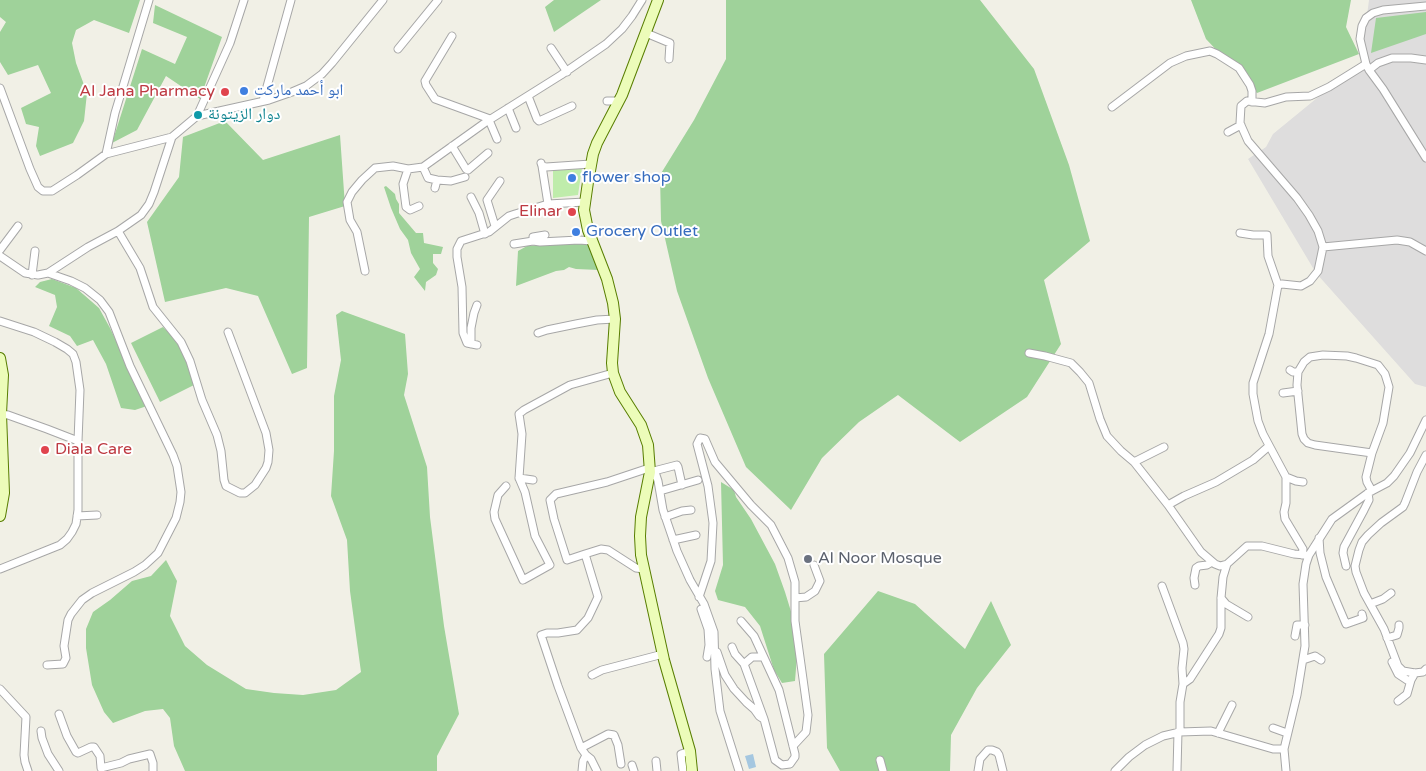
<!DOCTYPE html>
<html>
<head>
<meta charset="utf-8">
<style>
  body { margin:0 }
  canvas { display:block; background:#f1f0e6 }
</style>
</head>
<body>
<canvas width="1426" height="771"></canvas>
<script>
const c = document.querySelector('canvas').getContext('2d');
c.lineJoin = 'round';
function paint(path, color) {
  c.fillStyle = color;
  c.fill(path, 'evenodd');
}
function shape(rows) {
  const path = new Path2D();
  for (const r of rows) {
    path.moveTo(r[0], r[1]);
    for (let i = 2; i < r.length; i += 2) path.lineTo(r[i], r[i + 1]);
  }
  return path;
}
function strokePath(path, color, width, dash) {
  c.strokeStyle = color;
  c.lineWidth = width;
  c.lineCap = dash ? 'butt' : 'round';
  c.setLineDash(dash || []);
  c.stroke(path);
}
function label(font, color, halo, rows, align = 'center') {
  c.font = font + ' "Varela Round","Noto Naskh Arabic",sans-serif';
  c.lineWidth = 4;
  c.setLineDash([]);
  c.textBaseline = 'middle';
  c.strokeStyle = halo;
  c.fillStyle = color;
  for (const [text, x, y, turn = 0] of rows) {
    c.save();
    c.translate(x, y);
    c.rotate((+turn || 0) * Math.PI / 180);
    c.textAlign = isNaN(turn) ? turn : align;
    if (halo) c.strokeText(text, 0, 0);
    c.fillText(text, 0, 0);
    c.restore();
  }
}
const residential = shape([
  [1369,0,1426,0,1426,387,1415,384,1316,273,1248,159,1266,147,1273,134,1361,62]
]);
const grass = shape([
  [582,168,578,195,553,198,553,169]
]);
const forest = shape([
  [0,0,140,0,129,33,94,20,76,30,72,43,76,63,87,93,84,121,73,143,40,156,36,146,39,127,26,124,21,108,51,93,38,65,8,75,0,62,0,32,6,22,0,17],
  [554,0,601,0,554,32,545,7],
  [726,0,980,0,1034,69,1069,165,1090,241,1044,280,1061,344,1027,397,960,442,898,395,859,422,822,458,791,510,746,467,708,378,677,291,661,221,660,175,694,120,726,59],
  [1191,0,1351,0,1346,27,1359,54,1257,93,1206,39],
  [155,5,222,37,200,99,166,76,137,130,112,143,142,49,175,64,187,37,153,23],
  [1426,12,1426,34,1371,53,1376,18],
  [225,121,263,160,340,135,345,206,309,217,307,368,292,374,258,296,226,288,165,302,147,222,179,177,183,137],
  [386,186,395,194,396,199,399,204,399,213,416,233,423,233,424,243,443,247,441,254,433,254,433,263,438,269,436,275,426,282,425,291,414,277,420,269,411,253,408,240,400,229,391,208,384,187],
  [581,242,587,243,599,270,576,269,569,267,564,270,556,271,516,286,518,251,527,246],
  [52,279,76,288,99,308,110,328,147,406,135,410,121,408,106,364,93,340,77,346,70,336,49,326,57,307,55,295,35,287,40,282],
  [342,311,405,334,408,374,404,395,427,467,430,517,444,626,459,714,437,756,437,771,185,771,174,746,170,718,163,709,145,711,113,723,104,712,92,685,86,648,86,629,93,612,110,600,132,581,151,576,166,560,177,581,170,616,185,646,207,665,246,689,274,693,303,695,336,690,361,672,350,591,347,540,331,496,334,451,334,396,341,360,336,315],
  [163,327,175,339,189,364,196,384,160,402,131,343],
  [721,482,734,490,736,497,751,519,775,564,785,592,793,618,797,656,795,681,782,683,774,670,760,626,745,607,718,600,715,591,723,565],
  [878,591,915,604,965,649,991,601,1011,645,977,688,951,735,950,771,840,771,827,748,824,654]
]);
const water = shape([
  [753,754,756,767,749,769,745,756]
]);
const street = shape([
  [1426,6,1383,10,1373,13,1366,18,1362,26,1360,39,1366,64,1369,70,1383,89,1426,158],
  [646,33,670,43,669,59],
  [452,36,425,81,426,85,435,99,490,119],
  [551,48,567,72],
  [398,49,438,0],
  [1369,70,1378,63,1392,58,1411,58,1426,60],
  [0,88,30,169,38,187,43,191,52,191,77,175,106,154,115,113,149,0],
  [528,96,537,119,539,121,572,106],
  [263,101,291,0],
  [607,101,619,101],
  [1112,107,1170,63,1186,56,1210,51,1217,54,1239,68,1250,85,1252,91,1252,102],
  [508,108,516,128],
  [197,116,230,43,244,0],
  [489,120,497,139],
  [1228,132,1241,125],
  [452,146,466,169,468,170,488,153],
  [106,154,172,137,197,116,269,100,292,92,306,86,322,74,332,63,383,0],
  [541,163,542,166,546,167,591,164],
  [542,166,548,204],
  [423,167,428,178,437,180,451,181,465,177],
  [408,169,403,184,406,207,410,210,419,206],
  [435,188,437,180],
  [471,197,479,213,485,234],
  [495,226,487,200,500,181],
  [118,231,140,268,153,307,181,342,190,361,202,400,217,435,221,451,224,480,226,486,240,493,245,493,255,485,266,468,268,462,269,450,266,433,228,332],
  [1240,233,1253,235,1267,235,1268,256,1278,285],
  [533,241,533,237,545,235],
  [514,244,533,241,540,242,579,240,592,241],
  [1323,247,1397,240,1410,242,1426,251],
  [0,250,18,226],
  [0,256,25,273,38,275,48,273,88,247,118,231,141,215,149,204,154,192,172,137],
  [365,271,357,232,350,220,347,202,352,192,362,180,375,168,393,166,408,169,423,167,486,122,561,75,606,44,622,29,632,16,642,0],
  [32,275,35,251],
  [0,321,34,332,55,342,67,349,73,354,76,362,80,390,78,441,78,510,76,524,72,532,67,539,60,545,0,569],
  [538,333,547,330,576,324,597,320,615,319],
  [471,344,471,328,474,313,477,305],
  [477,345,467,343,463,333,462,287,457,257,457,249,461,241,489,232,509,216,515,214,548,204,585,202],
  [1029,353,1045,356,1071,363,1080,372,1089,383,1100,419,1107,436,1121,451,1134,462,1168,505,1201,552,1215,564,1220,566,1227,564],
  [1290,370,1293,372,1298,372],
  [1283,393,1298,391],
  [1,414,8,415,47,429,78,441],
  [1426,455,1417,472,1405,503,1403,507,1381,523,1368,535,1362,542,1359,550,1355,566,1356,572,1364,593,1384,629,1398,666,1403,671,1415,673,1423,672,1426,669],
  [1134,462,1164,447],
  [650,472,677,465,678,467,682,485],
  [649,476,656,475,658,481,663,510,677,551,690,580,704,604,714,632,715,669,720,711,739,771],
  [1286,477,1296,481,1303,482],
  [533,480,519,478,522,434,519,414,524,410,570,385,613,373],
  [506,486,498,495,494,512,495,519,523,580,550,565,535,536,525,492,519,478],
  [660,491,698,480],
  [1372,491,1367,482,1366,477,1372,453,1383,423,1389,387,1385,374,1378,365,1356,358,1347,356,1323,355,1310,357,1304,362,1298,372,1297,385,1302,434,1304,439,1308,443,1315,445,1372,453],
  [1168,505,1184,496,1216,482,1253,460,1269,446],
  [77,516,97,515],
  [665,517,682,511,691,510],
  [1319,538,1320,553,1326,577,1346,624,1363,618,1362,614],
  [673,540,696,535],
  [585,554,567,560,554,519,550,500,556,494,607,482,649,468],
  [1302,555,1303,549,1285,519,1284,512,1286,503,1286,477,1263,434,1258,421,1253,394,1253,383,1269,334,1278,285,1282,284,1301,286,1310,281,1318,271,1323,247,1318,231,1309,215,1297,198,1248,141,1240,123,1241,106,1247,101,1265,103,1286,97,1310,96,1329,87,1366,64],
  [1346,566,1343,553,1344,547,1364,510,1369,500,1368,493],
  [1195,585,1194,578,1196,568,1199,566,1207,565,1212,562],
  [1162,586,1183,643,1184,649,1182,668,1183,684],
  [699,597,711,561,713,523,708,486,697,444,700,438,705,439,715,462,751,505,771,525,788,558,795,582,795,621,808,715,806,732,793,746],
  [795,598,806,597,815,591,820,581,814,565],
  [1221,598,1226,604,1248,617],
  [1370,604,1383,599,1391,593],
  [701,609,708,629,709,645,707,657],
  [1295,636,1297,625,1305,625],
  [1387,638,1397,635,1399,628,1399,625],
  [732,647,735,654,744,664,764,719,775,760,782,765,790,764,795,757,795,754,779,690,754,636,741,621],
  [717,652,725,675,734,689,746,702,754,709,759,716,762,718],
  [1303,660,1315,656,1321,660],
  [1392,662,1398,674,1407,680,1411,680,1415,673],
  [744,664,752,657,763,657],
  [47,665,63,664,66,658,64,646,68,620,71,614,82,600,92,593,134,572,145,565,158,553,176,518,180,502,181,492,177,466,173,455,130,366,109,312,100,300,85,288,71,281,48,273],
  [592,675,602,670,663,654],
  [0,689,26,717,24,755,25,762,28,771],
  [1398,701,1407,694,1411,680],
  [59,714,67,736,76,752,78,753,91,747,94,747,100,756,101,768,121,763,129,759,150,754,153,763,153,771],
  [1273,728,1287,733],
  [41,731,42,738,48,754,59,771],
  [1180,732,1180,702,1183,684,1190,679,1219,634,1221,628,1221,598,1223,577,1227,564,1247,546,1262,546,1294,554,1305,555],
  [1218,733,1232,705],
  [581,748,608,734,614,735,618,745,621,764],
  [586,755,581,748,558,686,541,635,547,633,558,633,577,630,588,618,598,597,585,554,601,549,608,550,636,568,644,569],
  [880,760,883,771],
  [656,761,657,771],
  [632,765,634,771],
  [582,771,583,761,586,755,591,759,597,771],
  [683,771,681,754,690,751],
  [978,771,980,759,988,750,992,750,997,752,999,755,1003,771],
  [1115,771,1129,757,1145,745,1163,736,1180,732,1211,731,1273,749,1284,749],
  [1177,771,1178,732],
  [1286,771,1284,749,1297,695,1305,646,1303,584,1306,564,1309,555,1332,519,1368,493,1387,483,1394,476,1410,453,1426,420]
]);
const secondary = shape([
  [658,0,622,95,597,143,593,154,588,182,584,210,588,230,607,279,613,303,615,319,612,363,613,373,620,392,641,425,648,445,650,472,641,517,640,536,641,555,664,660,690,751,692,771],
  [0,358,3,375,1,414,4,493,0,516]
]);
const markers = [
  [244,91,5,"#3f7fe0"],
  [225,92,5,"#e0444e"],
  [198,115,5,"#0f9aa8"],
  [572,178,5,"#3f7fe0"],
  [572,212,5,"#e0444e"],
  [576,232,5,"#3f7fe0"],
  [45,450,5,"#e0444e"],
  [808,559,5,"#6b7280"]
];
const shopNames = [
  ["ابو أحمد ماركت",254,91],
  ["flower shop",582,178],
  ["Grocery Outlet",586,232]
];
const healthNames = [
  ["Al Jana Pharmacy",215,92],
  ["Elinar",562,212],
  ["Diala Care",55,450,"left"]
];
const cultureNames = [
  ["دوار الزيتونة",208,115]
];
const worshipNames = [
  ["Al Noor Mosque",818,559]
];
paint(residential, '#dedddd');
paint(grass, '#bfecab');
paint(forest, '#9fd29a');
paint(water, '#a5c7e0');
strokePath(street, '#a7a7a7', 9);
strokePath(secondary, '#587e01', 12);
strokePath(street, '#fff', 7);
strokePath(secondary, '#ecfcb9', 10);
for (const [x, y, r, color] of markers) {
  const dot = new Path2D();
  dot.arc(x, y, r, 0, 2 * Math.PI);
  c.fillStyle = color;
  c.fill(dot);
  strokePath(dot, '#fff', 2);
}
label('16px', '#366cbe', '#fff', shopNames, 'left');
label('16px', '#be3a42', '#fff', healthNames, 'right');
label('16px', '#0d838f', '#fff', cultureNames, 'left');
label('16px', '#5b616d', '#fff', worshipNames, 'left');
</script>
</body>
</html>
